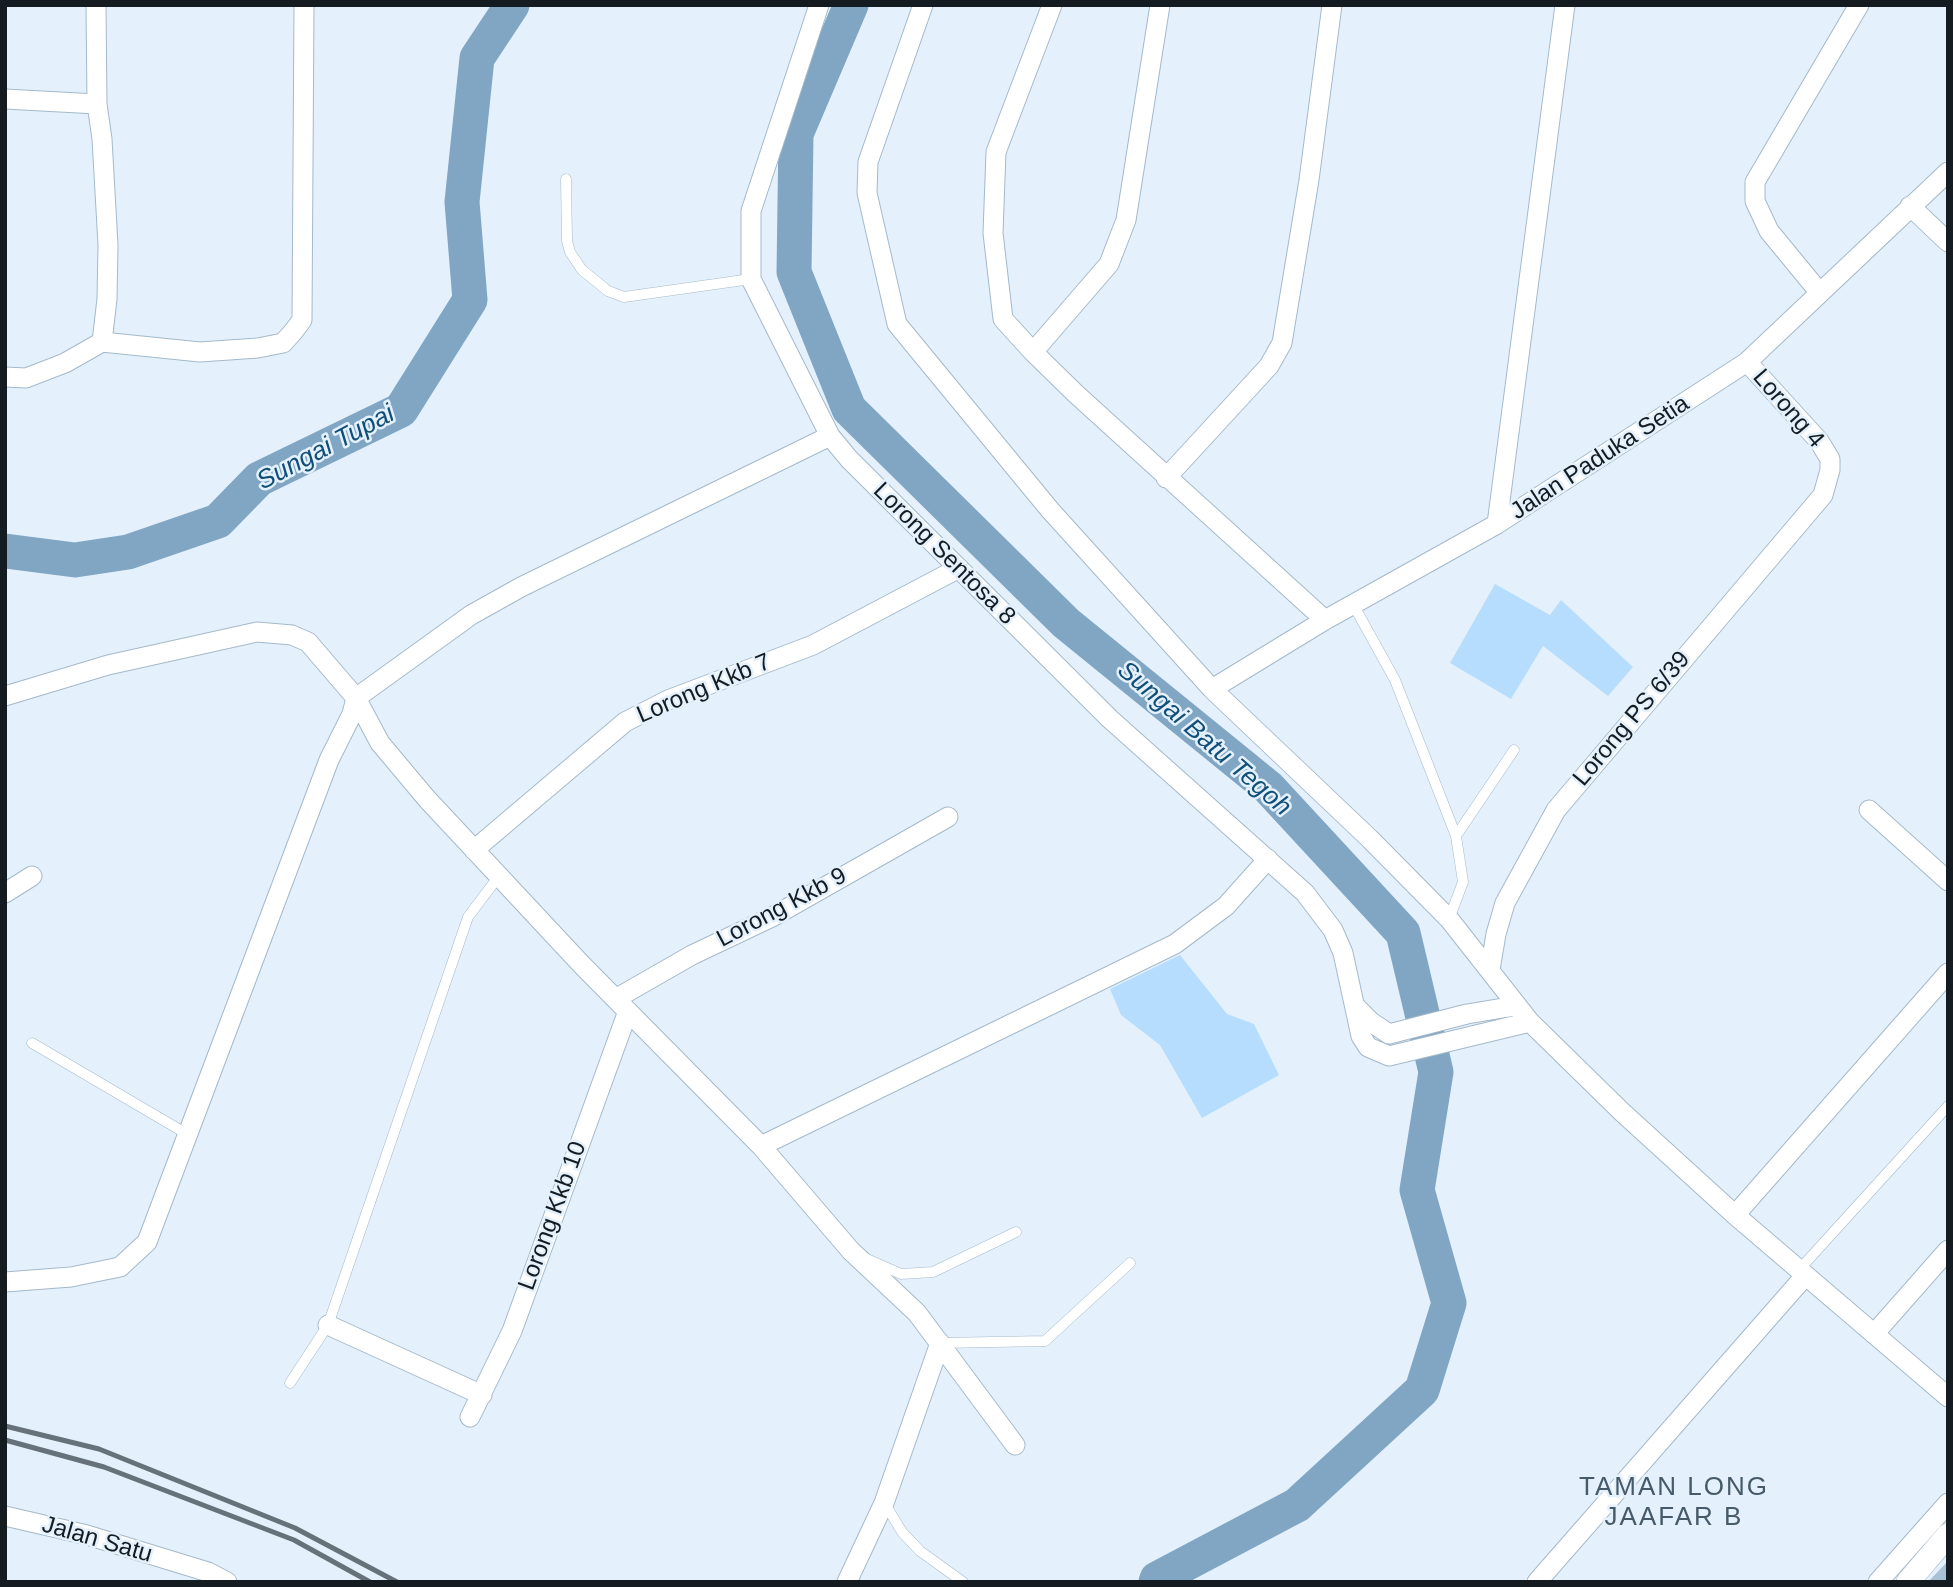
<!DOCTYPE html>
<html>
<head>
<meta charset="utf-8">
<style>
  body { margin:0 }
  #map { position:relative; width:1953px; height:1587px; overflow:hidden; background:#e4f1fc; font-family:Helvetica,sans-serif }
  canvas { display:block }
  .frame { position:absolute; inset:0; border:7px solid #141c22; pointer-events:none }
</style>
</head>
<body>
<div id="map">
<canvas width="1953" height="1587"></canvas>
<div class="frame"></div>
</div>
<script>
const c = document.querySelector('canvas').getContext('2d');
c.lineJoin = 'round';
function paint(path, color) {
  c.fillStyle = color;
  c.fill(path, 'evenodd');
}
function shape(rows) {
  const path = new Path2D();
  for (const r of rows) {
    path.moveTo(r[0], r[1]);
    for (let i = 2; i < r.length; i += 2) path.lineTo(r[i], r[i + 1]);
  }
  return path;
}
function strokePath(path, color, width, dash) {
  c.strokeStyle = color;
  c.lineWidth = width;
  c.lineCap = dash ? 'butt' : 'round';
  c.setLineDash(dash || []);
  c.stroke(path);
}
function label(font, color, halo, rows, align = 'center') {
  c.font = font + ' Helvetica,sans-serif';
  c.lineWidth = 5;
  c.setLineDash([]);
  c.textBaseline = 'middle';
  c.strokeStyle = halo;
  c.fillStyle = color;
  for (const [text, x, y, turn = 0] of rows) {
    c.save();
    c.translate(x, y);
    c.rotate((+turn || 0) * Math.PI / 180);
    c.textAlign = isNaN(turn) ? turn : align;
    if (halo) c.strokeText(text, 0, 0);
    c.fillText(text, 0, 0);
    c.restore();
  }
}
const green = shape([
  [1948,1561,1948,1582,1928,1582]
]);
const river = shape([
  [851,5,796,134,794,272,849,409,1066,623,1268,787,1403,933,1436,1072,1417,1190,1449,1303,1422,1390,1297,1505,1157,1579,1156,1582],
  [5,551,75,560,128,552,218,521,259,479,401,410,470,300,462,202,477,58,512,5]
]);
const building = shape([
  [1495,584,1550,615,1561,600,1633,667,1608,696,1543,646,1511,699,1450,663],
  [1180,955,1227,1014,1254,1024,1279,1075,1202,1118,1160,1045,1121,1015,1110,989]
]);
const service = shape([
  [566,179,567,241,570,252,582,270,608,291,624,297,751,279],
  [1354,606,1395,680,1456,836,1463,882,1449,919],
  [1456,836,1514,750],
  [32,1043,187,1134],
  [867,1259,901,1274,933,1272,1016,1232],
  [1798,1271,1948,1106],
  [941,1343,1045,1341,1130,1263],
  [290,1383,328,1325,468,917,499,876],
  [885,1504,902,1532,920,1551,963,1582]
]);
const minor = shape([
  [96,5,97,104,102,139,108,245,107,299,102,342],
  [819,5,751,211,751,279,830,436,849,459,1110,719,1305,893,1333,930,1343,953,1361,1036,1368,1047,1389,1056,1530,1022],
  [923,5,868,162,867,193,897,324,1050,510,1212,689,1370,839,1449,919,1530,1022,1622,1112,1735,1215,1948,1397],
  [1052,5,996,152,993,233,1003,319,1033,352,1076,394,1325,620],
  [5,99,97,104],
  [1910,206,1948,242],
  [1820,293,1769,231,1755,201,1755,182,1859,5],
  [1033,352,1109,264,1126,220,1160,5],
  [5,377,26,378,65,363,102,342,200,352,258,348,283,343,293,332,302,320,304,5],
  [1166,478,1269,366,1282,343,1309,180,1332,5],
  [1497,524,1565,5],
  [1212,689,1325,620,1497,524,1747,362,1948,172],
  [5,696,108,665,257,632,292,635,308,642,356,698,380,743,427,799,581,964,761,1146,851,1251,917,1313,1015,1445],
  [1869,810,1948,881],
  [474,850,625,722,668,700,813,645,959,568],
  [5,893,32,876],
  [1490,970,1496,934,1505,903,1556,810,1823,495,1830,470,1830,459,1819,441,1747,362],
  [617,998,692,955,772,917,948,817],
  [1357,1008,1371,1022,1389,1034,1467,1014,1515,1006],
  [761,1146,1175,944,1226,906,1268,859],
  [1735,1215,1948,973],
  [5,1282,71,1277,120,1267,147,1242,329,760,352,714,356,698,471,615,521,587,830,436],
  [328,1325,482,1395],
  [1874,1334,1948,1250],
  [470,1417,512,1331,628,1011],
  [5,1516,87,1535,208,1572,227,1582],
  [847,1582,884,1503,940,1343],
  [1537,1582,1805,1276],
  [1878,1582,1948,1503]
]);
const tertiary = shape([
  [1908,1582,1948,1535]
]);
const rail = shape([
  [5,1426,99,1449,295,1528,397,1582],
  [5,1440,104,1467,294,1540,370,1582]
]);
const streetNames = [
  ["Lorong 4",1788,409,49],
  ["Jalan Paduka Setia",1600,458,-33],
  ["Lorong Sentosa 8",944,554,45],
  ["Lorong Kkb 7",704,689,-23],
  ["Lorong PS 6/39",1632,719,-50],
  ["Lorong Kkb 9",782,908,-28],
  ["Lorong Kkb 10",553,1216,-70],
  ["Jalan Satu",97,1540,16]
];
const waterNames = [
  ["Sungai Tupai",326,448,-28],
  ["Sungai Batu Tegoh",1204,739,41]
];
const neighbourhoodNames = [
  ["TAMAN LONG",1674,1488],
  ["JAAFAR B",1674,1518]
];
paint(green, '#a8c1d5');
strokePath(river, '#81a6c4', 35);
paint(building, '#b6ddfd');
strokePath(service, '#a4b9ca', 11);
strokePath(minor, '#a4b9ca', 21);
strokePath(tertiary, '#a4b9ca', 24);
strokePath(service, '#fff', 10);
strokePath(minor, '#fff', 19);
strokePath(tertiary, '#fff', 23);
strokePath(rail, '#677179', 5);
label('24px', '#141c22', '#e4f1fc', streetNames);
label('italic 26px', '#124f78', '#e4f1fc', waterNames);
c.letterSpacing = '2px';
label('26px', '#475a69', '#e4f1fc', neighbourhoodNames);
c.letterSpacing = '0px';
</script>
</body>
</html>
